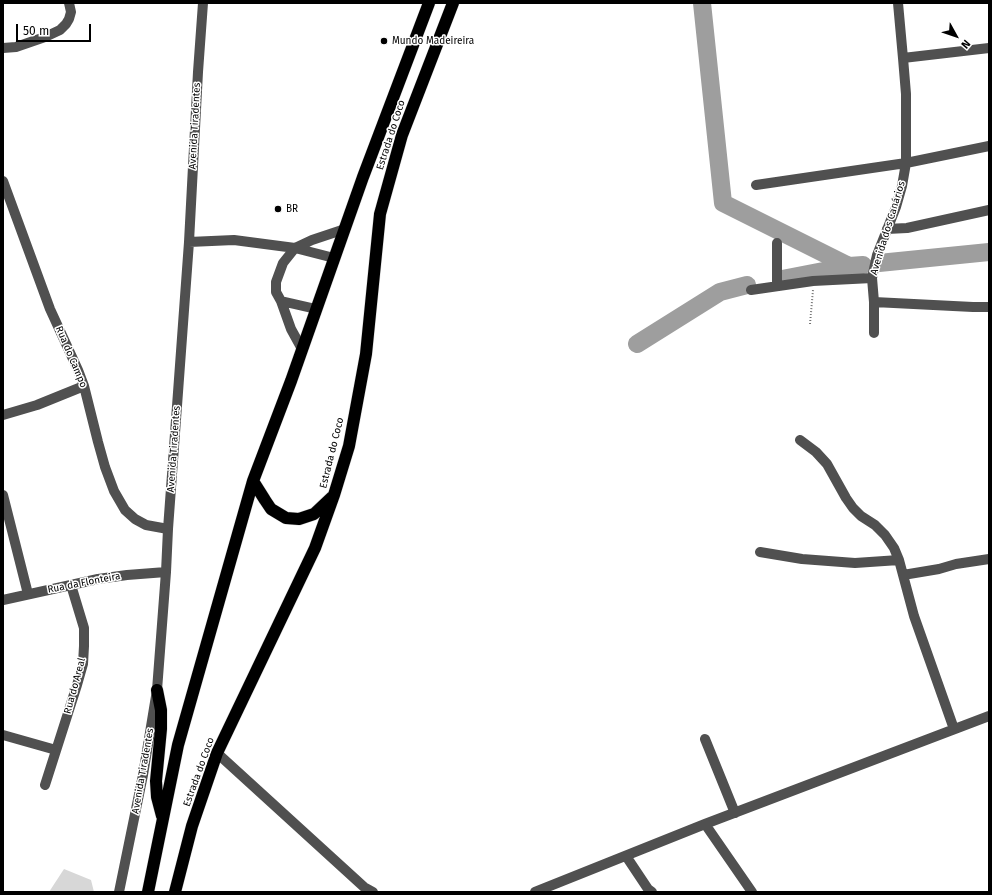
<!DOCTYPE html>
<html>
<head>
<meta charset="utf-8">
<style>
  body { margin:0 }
  #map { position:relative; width:992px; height:895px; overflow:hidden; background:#fff; font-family:"Fira Sans",sans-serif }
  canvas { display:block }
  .frame { position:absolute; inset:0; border:4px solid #000; pointer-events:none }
  .north { position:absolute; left:936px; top:16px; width:40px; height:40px; -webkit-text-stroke:3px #fff; paint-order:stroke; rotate:130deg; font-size:11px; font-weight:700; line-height:16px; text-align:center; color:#000 }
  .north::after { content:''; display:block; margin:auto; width:14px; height:18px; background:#000; clip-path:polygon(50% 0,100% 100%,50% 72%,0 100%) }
  .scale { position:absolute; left:16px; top:24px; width:75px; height:18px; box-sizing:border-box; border:2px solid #000; border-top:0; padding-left:5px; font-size:12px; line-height:14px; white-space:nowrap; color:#000; -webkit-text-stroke:3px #fff; paint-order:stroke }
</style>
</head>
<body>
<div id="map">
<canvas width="992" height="895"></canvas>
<div class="frame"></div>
<div class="north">N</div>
<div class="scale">50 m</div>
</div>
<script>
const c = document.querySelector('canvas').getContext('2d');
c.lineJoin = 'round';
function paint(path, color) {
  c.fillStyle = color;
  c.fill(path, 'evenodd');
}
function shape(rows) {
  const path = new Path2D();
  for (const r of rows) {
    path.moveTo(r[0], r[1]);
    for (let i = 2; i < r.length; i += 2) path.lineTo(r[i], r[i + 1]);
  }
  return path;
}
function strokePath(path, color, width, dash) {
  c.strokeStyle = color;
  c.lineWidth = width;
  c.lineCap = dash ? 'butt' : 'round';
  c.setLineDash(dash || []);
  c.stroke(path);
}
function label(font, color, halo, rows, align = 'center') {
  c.font = font + ' "Fira Sans",sans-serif';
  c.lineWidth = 3;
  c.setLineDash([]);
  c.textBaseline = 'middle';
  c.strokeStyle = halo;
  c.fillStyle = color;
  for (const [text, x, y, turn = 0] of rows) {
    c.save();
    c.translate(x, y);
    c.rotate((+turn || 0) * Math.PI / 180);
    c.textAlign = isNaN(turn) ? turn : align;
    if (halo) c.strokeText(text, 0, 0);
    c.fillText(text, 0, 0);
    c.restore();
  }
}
const green = shape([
  [64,869,91,880,94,892,49,892]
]);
const river = shape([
  [702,3,723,203,849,266,863,265],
  [879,263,989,252],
  [782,279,849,266],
  [637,344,720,292,747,285]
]);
const path = shape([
  [810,324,813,290]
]);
const minor = shape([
  [3,48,16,47,45,37,60,30,66,24,69,19,71,12,69,3],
  [903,58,989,48],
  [3,181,50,309,78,370,84,386,98,442,105,467,114,491,125,510,135,519,146,525,168,529],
  [756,185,906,163,989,146],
  [887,229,907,228,989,210],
  [189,242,234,240,295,248,334,258],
  [777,243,777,286],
  [751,290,813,281,872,278],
  [281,301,316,309],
  [874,302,973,307,989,307],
  [874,333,874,302,872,278,877,255,896,207,902,186,906,163,906,94,903,58,898,3],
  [302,349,291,329,281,301,276,292,276,282,283,263,295,248,312,240,345,229],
  [3,415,37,405,84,386],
  [800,440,816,452,827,464,846,498,853,508,861,516,875,525,885,535,894,548,899,560,914,616,954,729],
  [3,495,28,594],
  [760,552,802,559,855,563,899,560],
  [903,575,939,569,956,564,989,559],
  [3,600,98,579,127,575,166,572],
  [3,735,56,750],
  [705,739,735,813],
  [217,753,364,887,373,892],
  [45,785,77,685,83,664,84,646,84,628,71,585],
  [705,824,752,892],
  [626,856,648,889,652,892],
  [119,892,143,775,157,690,166,572,168,529,189,242,198,72,203,3],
  [535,892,705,824,989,716]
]);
const highway = shape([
  [253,481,265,500,271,509,286,518,299,519,314,514,332,497],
  [157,690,161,710,161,729,156,781,157,797,162,816],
  [148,892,178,745,253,481,291,381,363,177,429,3],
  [175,892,192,826,217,753,315,548,334,495,349,446,366,354,380,214,402,135,453,3]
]);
const markers = [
  [384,41,4,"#000"],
  [278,209,4,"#000"]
];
const poiNames = [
  ["Mundo Madeireira",392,41],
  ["BR",286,209]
];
const streetNames = [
  ["Avenida Tiradentes",195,126,-87],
  ["Estrada do Coco",391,135,-72],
  ["Avenida dos Canários",888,228,-73],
  ["Rua do Campo",71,357,67],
  ["Avenida Tiradentes",174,449,-86],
  ["Estrada do Coco",332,453,-76],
  ["Rua da Flonteira",84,583,-11],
  ["Rua do Areal",75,686,-75],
  ["Avenida Tiradentes",143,771,-80],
  ["Estrada do Coco",199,772,-70]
];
paint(green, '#d7d7d7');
strokePath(river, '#9e9e9e', 18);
strokePath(highway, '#dbdbdb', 13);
strokePath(path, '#727272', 2, [1, 2]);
strokePath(minor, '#505050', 10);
strokePath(highway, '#000', 12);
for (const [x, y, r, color] of markers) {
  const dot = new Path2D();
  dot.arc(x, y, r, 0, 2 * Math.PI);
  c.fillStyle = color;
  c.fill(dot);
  strokePath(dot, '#fff', 1.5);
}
label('10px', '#000', '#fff', poiNames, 'left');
label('10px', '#000', '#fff', streetNames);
</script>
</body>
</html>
